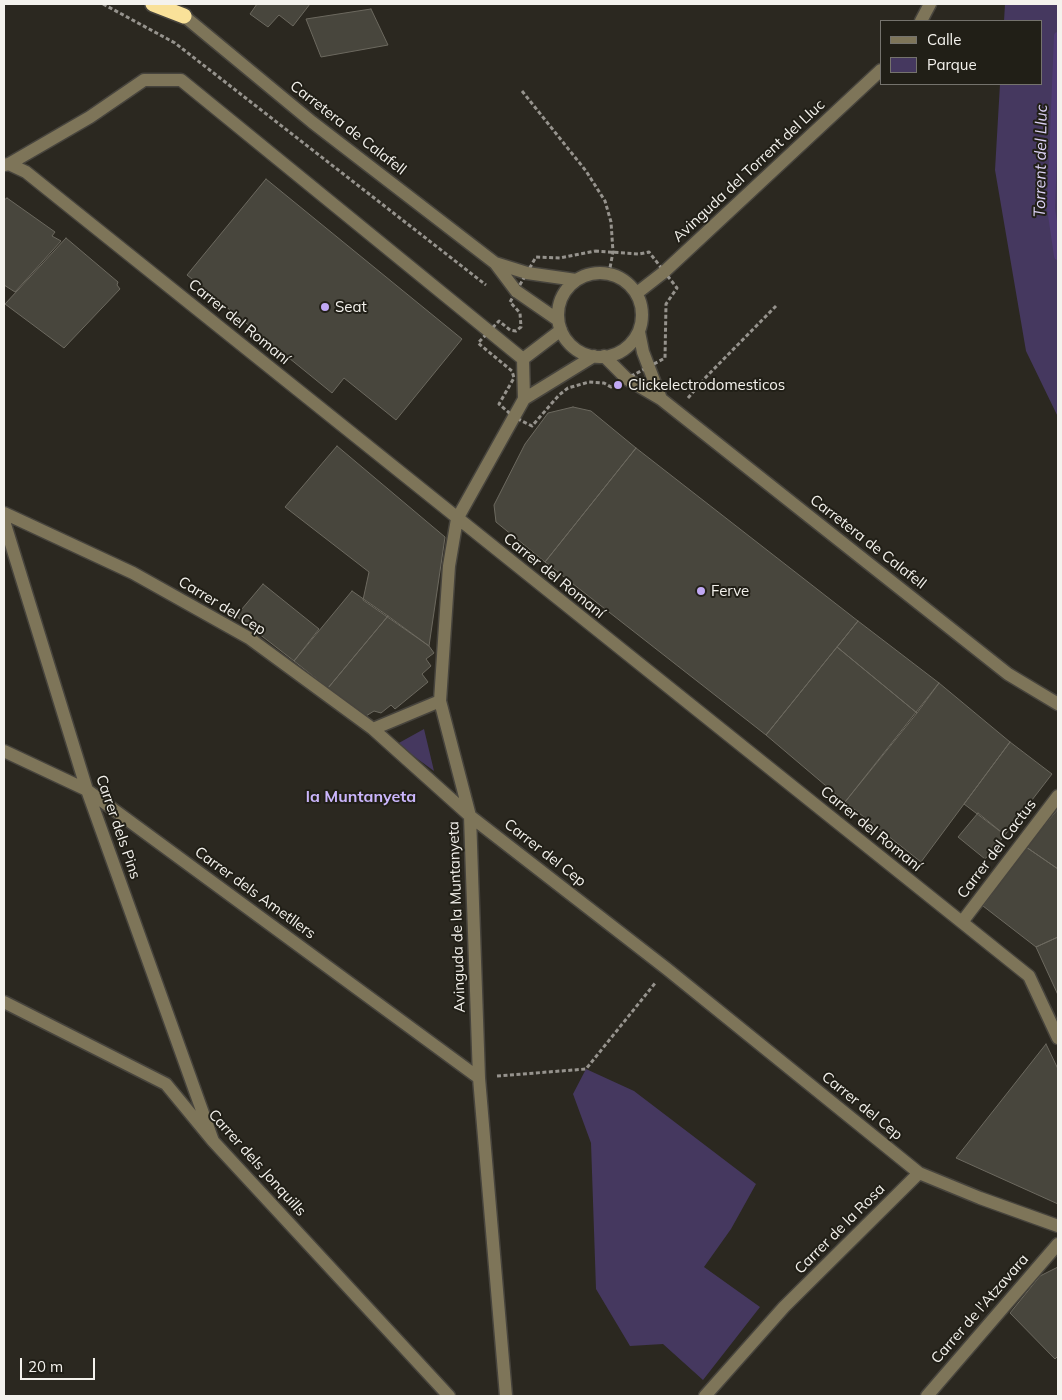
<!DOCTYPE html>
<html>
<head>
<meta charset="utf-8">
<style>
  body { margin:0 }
  #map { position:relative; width:1062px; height:1400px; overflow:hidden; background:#2b2820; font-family:Mulish,sans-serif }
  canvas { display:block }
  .frame { position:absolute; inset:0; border:5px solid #f4f2ed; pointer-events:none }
  .legend { position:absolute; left:880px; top:20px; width:162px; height:65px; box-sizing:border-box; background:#211f17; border:1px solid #75736d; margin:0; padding:6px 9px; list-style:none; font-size:15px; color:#f4f2ed }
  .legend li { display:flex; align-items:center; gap:10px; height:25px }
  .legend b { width:25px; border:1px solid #75736d }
  .scale { position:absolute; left:20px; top:1358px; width:75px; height:22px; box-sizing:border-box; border:2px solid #f4f2ed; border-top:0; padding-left:6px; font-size:15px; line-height:18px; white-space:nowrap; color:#f4f2ed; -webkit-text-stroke:4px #211f17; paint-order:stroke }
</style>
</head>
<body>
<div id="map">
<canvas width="1062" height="1400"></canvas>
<div class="frame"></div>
<ul class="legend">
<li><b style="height:6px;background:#7e7559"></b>Calle</li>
<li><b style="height:14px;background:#45385f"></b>Parque</li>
</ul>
<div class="scale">20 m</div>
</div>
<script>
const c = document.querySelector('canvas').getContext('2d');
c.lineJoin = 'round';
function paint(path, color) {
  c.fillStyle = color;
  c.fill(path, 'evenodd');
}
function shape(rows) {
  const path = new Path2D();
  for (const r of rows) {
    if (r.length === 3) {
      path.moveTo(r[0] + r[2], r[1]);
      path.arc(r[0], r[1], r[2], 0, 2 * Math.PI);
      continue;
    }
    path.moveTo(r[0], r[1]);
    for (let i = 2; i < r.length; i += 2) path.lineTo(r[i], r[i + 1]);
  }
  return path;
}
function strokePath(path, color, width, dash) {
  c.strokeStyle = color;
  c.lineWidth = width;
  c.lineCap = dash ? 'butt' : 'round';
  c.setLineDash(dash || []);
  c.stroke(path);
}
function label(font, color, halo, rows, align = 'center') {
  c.font = font + ' Mulish,sans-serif';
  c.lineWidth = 4;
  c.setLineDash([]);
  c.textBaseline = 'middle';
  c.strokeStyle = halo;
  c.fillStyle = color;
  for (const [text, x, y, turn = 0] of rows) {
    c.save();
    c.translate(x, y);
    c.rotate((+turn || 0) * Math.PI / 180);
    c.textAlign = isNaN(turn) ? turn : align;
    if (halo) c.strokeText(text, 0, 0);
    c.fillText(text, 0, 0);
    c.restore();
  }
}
const green = shape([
  [1005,4,1058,4,1058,417,1026,351,995,170,1000,84,1041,84,1041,21,1004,21],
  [424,729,434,771,397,744],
  [586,1069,634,1091,756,1184,731,1229,704,1267,760,1307,703,1380,663,1344,630,1346,596,1289,591,1143,573,1094]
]);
const stream = shape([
  [1058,36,1051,208,1058,256]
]);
const building = shape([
  [257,4,310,4,293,26,279,15,268,27,250,14,257,4],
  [371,9,388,45,321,57,306,19,371,9],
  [266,179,462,339,396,420,344,378,332,393,187,275,266,179],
  [7,198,55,232,52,236,61,241,15,292,4,285,4,200,7,198],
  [66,238,118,282,117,285,120,289,64,348,5,304,66,238],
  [573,407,591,411,636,448,545,562,496,522,494,505,525,444,548,413,573,407],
  [337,446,445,537,429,646,363,600,369,572,285,507,337,446],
  [636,448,858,621,766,735,545,562,636,448],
  [263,584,319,629,294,661,236,616,263,584],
  [352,591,388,616,328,688,294,661,352,591],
  [388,616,429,646,434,653,426,659,431,666,422,674,428,682,395,709,391,705,381,713,374,711,366,716,328,688,388,616],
  [858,621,939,683,917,713,837,647,858,621],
  [837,647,917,713,845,802,766,735,837,647],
  [939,683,1010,742,921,862,845,802,939,683],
  [1010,742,1052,774,1005,835,964,804,1010,742],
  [1058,809,1058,869,1026,847,1058,809],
  [978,813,1005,835,985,859,958,837,978,813],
  [1026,847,1058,869,1058,937,1036,947,983,906,1026,847],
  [1058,937,1058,995,1036,947,1058,937],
  [1046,1044,1058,1069,1058,1204,956,1158,1046,1044],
  [1058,1267,1058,1356,1055,1359,1010,1313,1040,1276,1058,1267]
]);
const path = shape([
  [103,4,175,43,486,285],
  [522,91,586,171,605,201,611,222,613,252,609,273],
  [595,251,639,254,649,252,677,288,666,304,665,358,611,387,604,383,589,382,568,388,559,395,532,426,514,417,499,404,514,378,512,371,478,343,499,321,510,330,516,331,521,327,520,313,510,302,536,257,560,258,595,251],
  [688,398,706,377,776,306],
  [497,1076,586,1069,656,982]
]);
const minor = shape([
  [184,16,312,122,495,263,516,291,558,320],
  [921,21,930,4],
  [9,164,90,117,144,80,181,80,523,359],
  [4,165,9,164,26,172,1029,976,1058,1038],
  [495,263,527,273,576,280],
  [600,315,42],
  [637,293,664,272,881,70],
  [639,332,643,352,661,399],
  [604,356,627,379,661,399,1008,674,1058,704],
  [523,359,561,330],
  [523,359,524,399],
  [4,513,133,573,249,638,373,729,470,816,667,969,919,1173,980,1198,1058,1226],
  [4,521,87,790,213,1141],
  [373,729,440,701],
  [4,751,87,790,479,1078],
  [962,922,1058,796],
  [4,1002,166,1084,213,1141,449,1396],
  [506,1396,479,1078,470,816,440,701,449,566,457,519,524,399,594,356],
  [705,1396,784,1307,919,1173],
  [927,1396,1058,1244]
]);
const highway = shape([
  [153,4,184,16]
]);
const markers = [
  [325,307,5,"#c0a8f4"],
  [618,385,5,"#c0a8f4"],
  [701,591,5,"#c0a8f4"]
];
const streetNames = [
  ["Carretera de Calafell",348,128,38],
  ["Avinguda del Torrent del Lluc",749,171,-43],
  ["Carrer del Romaní",239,322,39],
  ["Carretera de Calafell",868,542,38],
  ["Carrer del Romaní",554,576,39],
  ["Carrer del Cep",222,606,31],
  ["Carrer dels Pins",118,827,71],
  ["Carrer del Romaní",871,829,39],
  ["Carrer del Cactus",997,849,-53],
  ["Carrer del Cep",545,853,38],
  ["Carrer dels Ametllers",255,893,36],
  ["Avinguda de la Muntanyeta",457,917,-92],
  ["Carrer del Cep",862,1106,39],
  ["Carrer dels Jonquills",257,1163,48],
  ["Carrer de la Rosa",840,1229,-45],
  ["Carrer de l'Atzavara",980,1309,-49]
];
const poiNames = [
  ["Seat",335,307],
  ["Clickelectrodomesticos",628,385],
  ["Ferve",711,591]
];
const waterNames = [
  ["Torrent del Lluc",1041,161,-89]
];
const neighbourhoodNames = [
  ["la Muntanyeta",361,797]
];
paint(green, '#45385f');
strokePath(stream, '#4f3b74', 8);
paint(building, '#48463d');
strokePath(building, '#6c695f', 1);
strokePath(minor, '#47443d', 15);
strokePath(highway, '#47443d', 18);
strokePath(path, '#96938d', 3, [4, 2.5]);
strokePath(minor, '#7e7559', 12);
strokePath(highway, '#f9e199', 15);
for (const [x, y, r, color] of markers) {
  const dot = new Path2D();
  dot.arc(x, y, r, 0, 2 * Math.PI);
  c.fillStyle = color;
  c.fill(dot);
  strokePath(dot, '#211f17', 2);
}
label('15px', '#f4f2ed', '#211f17', streetNames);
label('15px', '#f4f2ed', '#211f17', poiNames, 'left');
label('italic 16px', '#dbd1f5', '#211f17', waterNames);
label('bold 16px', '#cab5fb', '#211f17', neighbourhoodNames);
</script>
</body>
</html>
